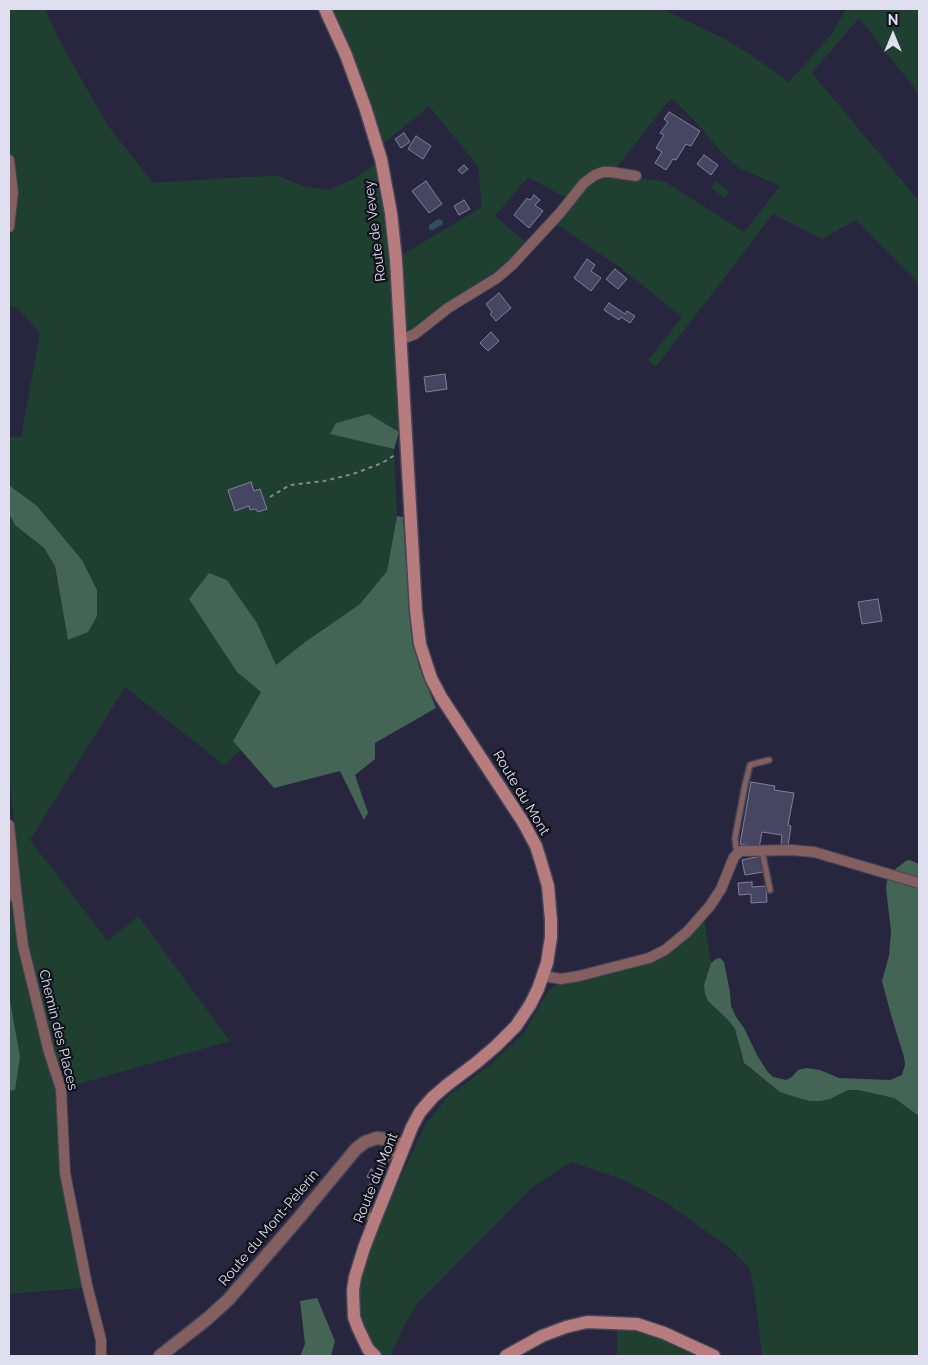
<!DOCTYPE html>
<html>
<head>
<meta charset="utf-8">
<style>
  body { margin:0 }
  #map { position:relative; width:928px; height:1365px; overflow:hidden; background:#27263e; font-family:Raleway,sans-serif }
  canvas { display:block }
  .frame { position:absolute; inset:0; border:10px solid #dfdff0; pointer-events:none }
  .north { position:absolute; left:868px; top:10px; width:50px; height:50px; -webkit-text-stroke:4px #11111b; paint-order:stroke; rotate:0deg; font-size:14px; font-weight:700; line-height:20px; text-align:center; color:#dfdff0 }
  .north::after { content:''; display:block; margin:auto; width:18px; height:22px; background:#dfdff0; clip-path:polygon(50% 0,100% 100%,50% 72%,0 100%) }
</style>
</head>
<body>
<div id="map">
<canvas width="928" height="1365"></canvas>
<div class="frame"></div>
<div class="north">N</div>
</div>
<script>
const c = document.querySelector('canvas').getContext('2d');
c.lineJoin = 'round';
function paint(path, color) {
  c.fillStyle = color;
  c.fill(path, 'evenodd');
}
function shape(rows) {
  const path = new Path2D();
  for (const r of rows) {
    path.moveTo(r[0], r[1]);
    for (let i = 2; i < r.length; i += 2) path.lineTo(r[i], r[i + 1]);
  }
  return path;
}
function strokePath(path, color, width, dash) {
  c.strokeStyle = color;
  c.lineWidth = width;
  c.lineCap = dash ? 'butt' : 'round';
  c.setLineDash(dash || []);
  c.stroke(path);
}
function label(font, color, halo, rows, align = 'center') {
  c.font = font + ' Raleway,sans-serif';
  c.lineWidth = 4.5;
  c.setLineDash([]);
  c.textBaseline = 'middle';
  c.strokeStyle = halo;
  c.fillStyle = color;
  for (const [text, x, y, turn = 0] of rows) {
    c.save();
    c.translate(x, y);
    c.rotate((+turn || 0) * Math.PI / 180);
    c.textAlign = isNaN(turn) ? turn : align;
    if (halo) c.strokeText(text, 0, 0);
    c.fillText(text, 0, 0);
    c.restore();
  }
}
const green = shape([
  [9,9,45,9,57,36,106,123,153,183,243,177,278,176,306,187,329,190,355,178,376,163,386,220,399,432,369,414,330,433,394,449,397,516,387,571,360,604,305,642,276,665,257,623,227,580,209,573,237,672,261,692,233,741,241,750,224,765,125,687,30,840,108,941,138,916,230,1041,64,1088,46,1020,28,946,17,868,13,812,9,772,9,692,11,668,9,660,9,514,15,525,44,548,55,566,57,583,97,590,82,560,37,506,9,485,9,437,21,437,40,333,18,309,9,305,9,244,16,209,9,137],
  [333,9,662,9,725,39,751,55,789,82,831,35,846,9,919,9,919,94,859,18,812,73,919,201,919,294,917,282,856,220,822,239,773,214,656,367,648,360,682,317,621,268,555,223,588,184,600,176,632,178,658,180,667,183,744,232,780,186,739,168,721,152,694,120,671,98,617,167,601,169,568,199,528,177,495,216,528,244,502,271,414,329,409,330,406,326,402,255,482,207,478,166,429,106,384,143],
  [716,181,730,192,725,198,711,188],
  [9,896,12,900,57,1090,84,1284,82,1288,9,1294],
  [704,920,711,963,704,985,708,1001,728,1020,735,1029,742,1058,744,1063,748,1067,764,1080,830,1099,848,1090,858,1090,894,1098,919,1116,919,1356,762,1356,756,1304,750,1269,732,1250,667,1203,624,1180,571,1162,533,1187,419,1302,405,1324,390,1356,380,1356,363,1330,357,1303,359,1277,379,1224,425,1125,448,1096,489,1066,524,1033,547,993,556,985,604,974,655,959,685,942],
  [626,1324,652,1333,701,1356,617,1356,617,1327]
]);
const forest = shape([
  [369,414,399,432,394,449,330,434,336,423],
  [9,485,37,506,82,560,97,590,97,616,88,632,68,640,55,566,44,548,15,525,9,514],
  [397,516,403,517,411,628,419,666,436,708,375,743,375,759,355,775,368,813,364,820,340,771,274,788,233,741,261,692,237,672,189,599,209,573,227,580,257,623,276,665,305,642,360,604,387,571],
  [910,860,919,864,919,1116,894,1098,858,1090,848,1090,830,1099,821,1101,809,1101,789,1095,780,1092,744,1063,735,1029,728,1020,708,1001,705,993,704,985,711,963,716,959,720,958,724,962,730,992,731,1006,736,1017,744,1028,757,1055,767,1071,773,1077,786,1080,792,1077,798,1070,806,1068,820,1070,839,1078,890,1080,902,1075,905,1065,904,1057,891,1015,882,981,889,956,891,931,886,888,887,881,894,870,906,861],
  [9,996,20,1057,15,1090,9,1091],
  [317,1298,335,1341,331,1356,300,1356,305,1344,300,1301]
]);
const water = shape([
  [438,219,442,220,443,224,433,230,429,230,429,225]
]);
const building = shape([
  [669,112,700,131,691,146,686,144,676,160,673,159,666,170,655,163,662,152,656,148,664,135,660,133,668,122,664,119,669,112],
  [404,133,410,142,401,148,395,139,404,133],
  [416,136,431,146,423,159,408,149,416,136],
  [704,155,718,165,711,175,697,164,704,155],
  [464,165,468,169,462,174,458,170,464,165],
  [426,181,442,204,429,213,412,191,426,181],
  [534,195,540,200,535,205,543,211,529,228,514,215,527,198,530,200,534,195],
  [464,200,470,209,459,215,454,206,464,200],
  [587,259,595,265,591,271,601,278,591,291,574,278,587,259],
  [615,269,627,279,618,289,606,279,615,269],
  [499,293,511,308,496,321,490,314,492,312,486,304,499,293],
  [609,303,625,314,627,311,635,316,630,323,621,317,619,320,604,310,609,303],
  [491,332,499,341,488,351,480,343,491,332],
  [445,374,447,389,426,392,424,377,445,374],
  [251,482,254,491,260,489,267,509,258,512,256,509,250,510,249,506,235,511,228,490,251,482],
  [878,599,882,621,862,624,858,602,878,599],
  [751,782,775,786,774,790,794,793,788,825,791,826,788,846,781,845,782,835,762,832,759,848,740,844,751,782],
  [761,856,763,872,745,875,742,860,761,856],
  [752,882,752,887,766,886,767,902,751,903,751,894,739,895,738,883,752,882],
  [371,1169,373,1170,370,1178,367,1177,371,1169]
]);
const path = shape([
  [270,497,290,485,324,481,353,474,382,463,395,455]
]);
const service = shape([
  [762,851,770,890],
  [738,853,736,847,735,838,745,785,750,765,769,760],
  [373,1221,370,1219,366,1208,368,1196,380,1168,385,1160,401,1149]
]);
const minor = shape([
  [9,160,13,192,9,227],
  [400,340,415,334,448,308,497,278,512,265,560,213,584,183,595,175,603,172,611,172,636,176],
  [9,825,17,899],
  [9,891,17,899,23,946,49,1052,61,1089,65,1173,87,1285,101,1340,101,1356],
  [543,976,561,979,579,976,649,958,665,950,687,932,710,906,721,889,734,857,738,853,741,851,791,850,814,852,919,883]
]);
const tertiary = shape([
  [160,1356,207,1319,228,1300,298,1219,356,1149,365,1142,377,1138,385,1139,405,1145]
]);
const secondary = shape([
  [325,9,346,55,365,107,381,159,391,213,396,260,416,611,420,644,431,678,441,697,523,822,536,846,541,862,548,886,551,920,551,937,547,963,538,989,530,1005,516,1026,496,1046,476,1063,447,1085,433,1097,420,1112,412,1127,374,1222,364,1248,355,1277,353,1290,354,1317,358,1328,368,1349,375,1356],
  [506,1356,542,1336,566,1327,587,1322,637,1324,664,1333,714,1356]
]);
const streetNames = [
  ["Route de Vevey",375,231,-97],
  ["Route du Mont",521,793,59],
  ["Chemin des Places",58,1030,76],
  ["Route du Mont",376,1178,-68],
  ["Route du Mont-Pèlerin",269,1228,-50]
];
paint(green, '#1f3f31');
paint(forest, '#446555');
paint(water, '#2f4e5f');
paint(building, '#474662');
strokePath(building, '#80809d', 1);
strokePath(service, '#44445a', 8);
strokePath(minor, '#44445a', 12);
strokePath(tertiary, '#44445a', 15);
strokePath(secondary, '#44445a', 15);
strokePath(path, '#87879b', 2, [4, 4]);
strokePath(service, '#835f60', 5);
strokePath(minor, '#835f60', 10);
strokePath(tertiary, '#835f60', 12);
strokePath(secondary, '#b67c7e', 12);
label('14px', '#dfdff0', '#11111b', streetNames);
</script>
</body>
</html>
